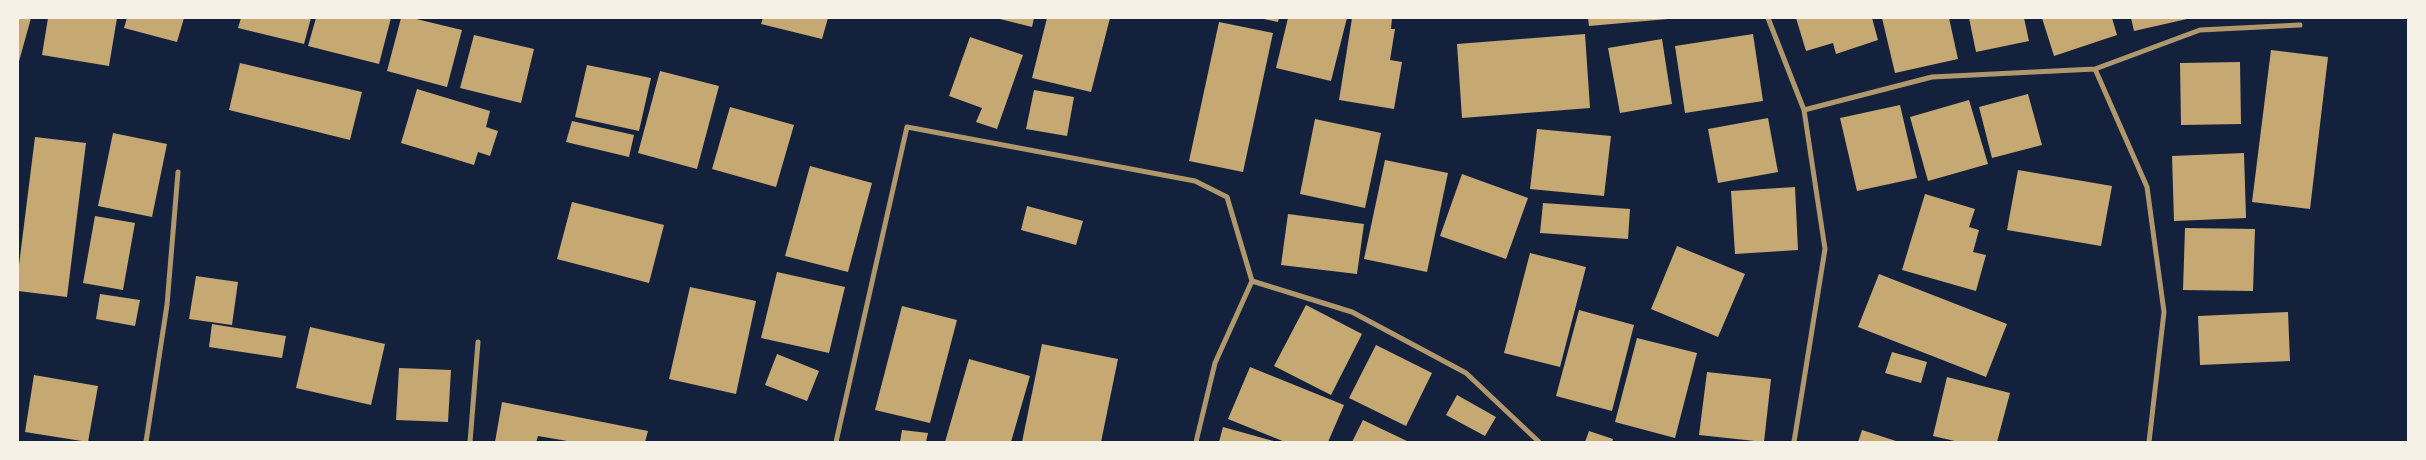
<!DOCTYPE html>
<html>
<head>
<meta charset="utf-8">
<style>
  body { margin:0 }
  #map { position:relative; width:2426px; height:460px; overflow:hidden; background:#14213d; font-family:"Open Sans",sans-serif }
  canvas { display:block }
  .frame { position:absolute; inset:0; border:19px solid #f6f1e7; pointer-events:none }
</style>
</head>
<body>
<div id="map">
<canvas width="2426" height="460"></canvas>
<div class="frame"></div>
</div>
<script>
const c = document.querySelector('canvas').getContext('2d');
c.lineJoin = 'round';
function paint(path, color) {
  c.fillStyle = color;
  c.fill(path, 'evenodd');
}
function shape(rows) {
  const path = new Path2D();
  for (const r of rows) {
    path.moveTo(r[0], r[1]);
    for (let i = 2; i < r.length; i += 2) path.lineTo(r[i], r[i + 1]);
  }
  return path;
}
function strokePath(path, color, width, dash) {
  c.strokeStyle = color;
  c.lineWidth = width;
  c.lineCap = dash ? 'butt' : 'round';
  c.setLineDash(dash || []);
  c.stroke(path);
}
const building = shape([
  [18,18,31,18,18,65],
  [48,18,117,18,109,66,42,55],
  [127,18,184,18,177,42,124,28],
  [241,18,311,18,304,44,238,28],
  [316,18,391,18,379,64,308,46],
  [401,18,412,18,462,30,447,87,387,71],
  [763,18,828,18,822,39,761,24],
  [996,18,1034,18,1032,27],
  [1047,18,1110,18,1091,92,1032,78],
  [1259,18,1279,18,1278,22],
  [1288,18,1347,18,1331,81,1276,68],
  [1352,18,1392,18,1391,29,1395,29,1390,60,1402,62,1394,109,1339,100],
  [1588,18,1668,18,1668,19,1589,26],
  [1796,18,1872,18,1878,40,1836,54,1833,43,1806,51],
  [1882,18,1949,18,1958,59,1895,73],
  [1969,18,2024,18,2029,41,1976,52],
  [2042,18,2112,18,2117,35,2054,56],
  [2131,18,2186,18,2187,19,2134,31],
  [1219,22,1273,33,1243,172,1189,161],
  [1585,34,1590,108,1462,118,1457,44],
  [1753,34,1763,101,1685,113,1675,46],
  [474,35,534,49,521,103,460,88],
  [970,37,1023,55,997,129,976,122,982,108,949,96],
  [1662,39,1672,104,1620,113,1608,48],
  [2271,50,2328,57,2310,209,2252,202],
  [2240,62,2241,124,2181,125,2180,63],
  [240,63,362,92,350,140,229,110],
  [587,65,651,78,639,131,575,117],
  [660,71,719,86,697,169,638,153],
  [417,89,490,111,486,127,498,131,490,156,478,152,474,165,401,143],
  [1034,90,1074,97,1067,136,1026,129],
  [2028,94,2042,145,1992,158,1979,107],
  [1969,100,1988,164,1928,181,1910,117],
  [1900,105,1917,178,1857,191,1840,118],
  [730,107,794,125,776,187,712,169],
  [1768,118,1778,172,1718,183,1708,129],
  [1315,119,1381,133,1365,208,1300,194],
  [572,121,634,135,629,157,566,142],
  [1537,129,1611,136,1604,196,1530,189],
  [113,133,167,144,152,217,98,206],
  [35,137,86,143,67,297,18,291,18,273],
  [2244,153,2246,218,2174,221,2172,156],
  [1385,160,1448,173,1427,272,1364,259],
  [810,166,872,183,848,272,785,256],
  [2018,170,2112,186,2101,246,2007,230],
  [1462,174,1528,198,1506,259,1440,236],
  [1795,187,1798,250,1735,254,1731,191],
  [1925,194,1975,209,1969,227,1979,230,1973,252,1986,255,1976,291,1902,270],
  [572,202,664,225,649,283,557,259],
  [1543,203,1630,209,1628,239,1540,233],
  [1027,206,1083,221,1076,245,1021,230],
  [1288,214,1364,224,1357,274,1281,265],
  [95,216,135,223,123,290,83,283],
  [2185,228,2255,229,2253,291,2183,290],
  [1677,246,1745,274,1718,337,1651,309],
  [1530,253,1586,267,1560,367,1504,353],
  [777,272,845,287,829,353,761,338],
  [1879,274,2007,324,1986,377,1858,327],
  [196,276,238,282,232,325,189,319],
  [690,287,756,301,736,394,669,379],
  [100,294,140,300,135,326,96,319],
  [1306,305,1362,334,1331,395,1274,366],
  [902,306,957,320,930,423,875,410],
  [1579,310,1634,325,1612,411,1556,396],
  [2288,312,2290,361,2200,365,2198,316],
  [212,324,286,336,282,358,209,347],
  [310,327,385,344,371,405,296,388],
  [1637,338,1697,353,1675,438,1615,422],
  [1042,344,1118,359,1101,442,1022,442],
  [1376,345,1432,373,1406,426,1349,398],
  [1892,352,1927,362,1921,383,1885,373],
  [777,354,819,371,807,401,765,385],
  [969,359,1030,376,1011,442,945,442],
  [1250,367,1344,405,1328,442,1285,442,1228,419],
  [399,368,451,370,448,422,396,420],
  [1707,372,1771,379,1764,442,1699,435],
  [34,375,98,386,88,442,25,432],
  [1947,377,2010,393,1997,442,1959,442,1933,436],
  [1457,395,1496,417,1485,436,1446,415],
  [502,402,648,431,645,442,573,442,538,436,536,442,495,442],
  [1363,420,1409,442,1352,442],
  [1223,427,1277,442,1219,442],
  [902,430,928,433,926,442,900,442],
  [1862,430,1899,442,1858,442],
  [1589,431,1613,439,1612,442,1585,442]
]);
const minor = shape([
  [1768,18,1804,110,1825,249,1794,442],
  [2095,69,2147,187,2164,312,2149,442],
  [1804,110,1932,77,2095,69,2200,30,2300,25],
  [1252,281,1352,312,1466,373,1539,442],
  [146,442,167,305,178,172],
  [470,442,478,342],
  [836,442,907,127,1195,181,1227,197,1252,281,1215,363,1196,442]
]);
paint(building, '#c6a872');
strokePath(minor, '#b1986c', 5);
</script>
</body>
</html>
